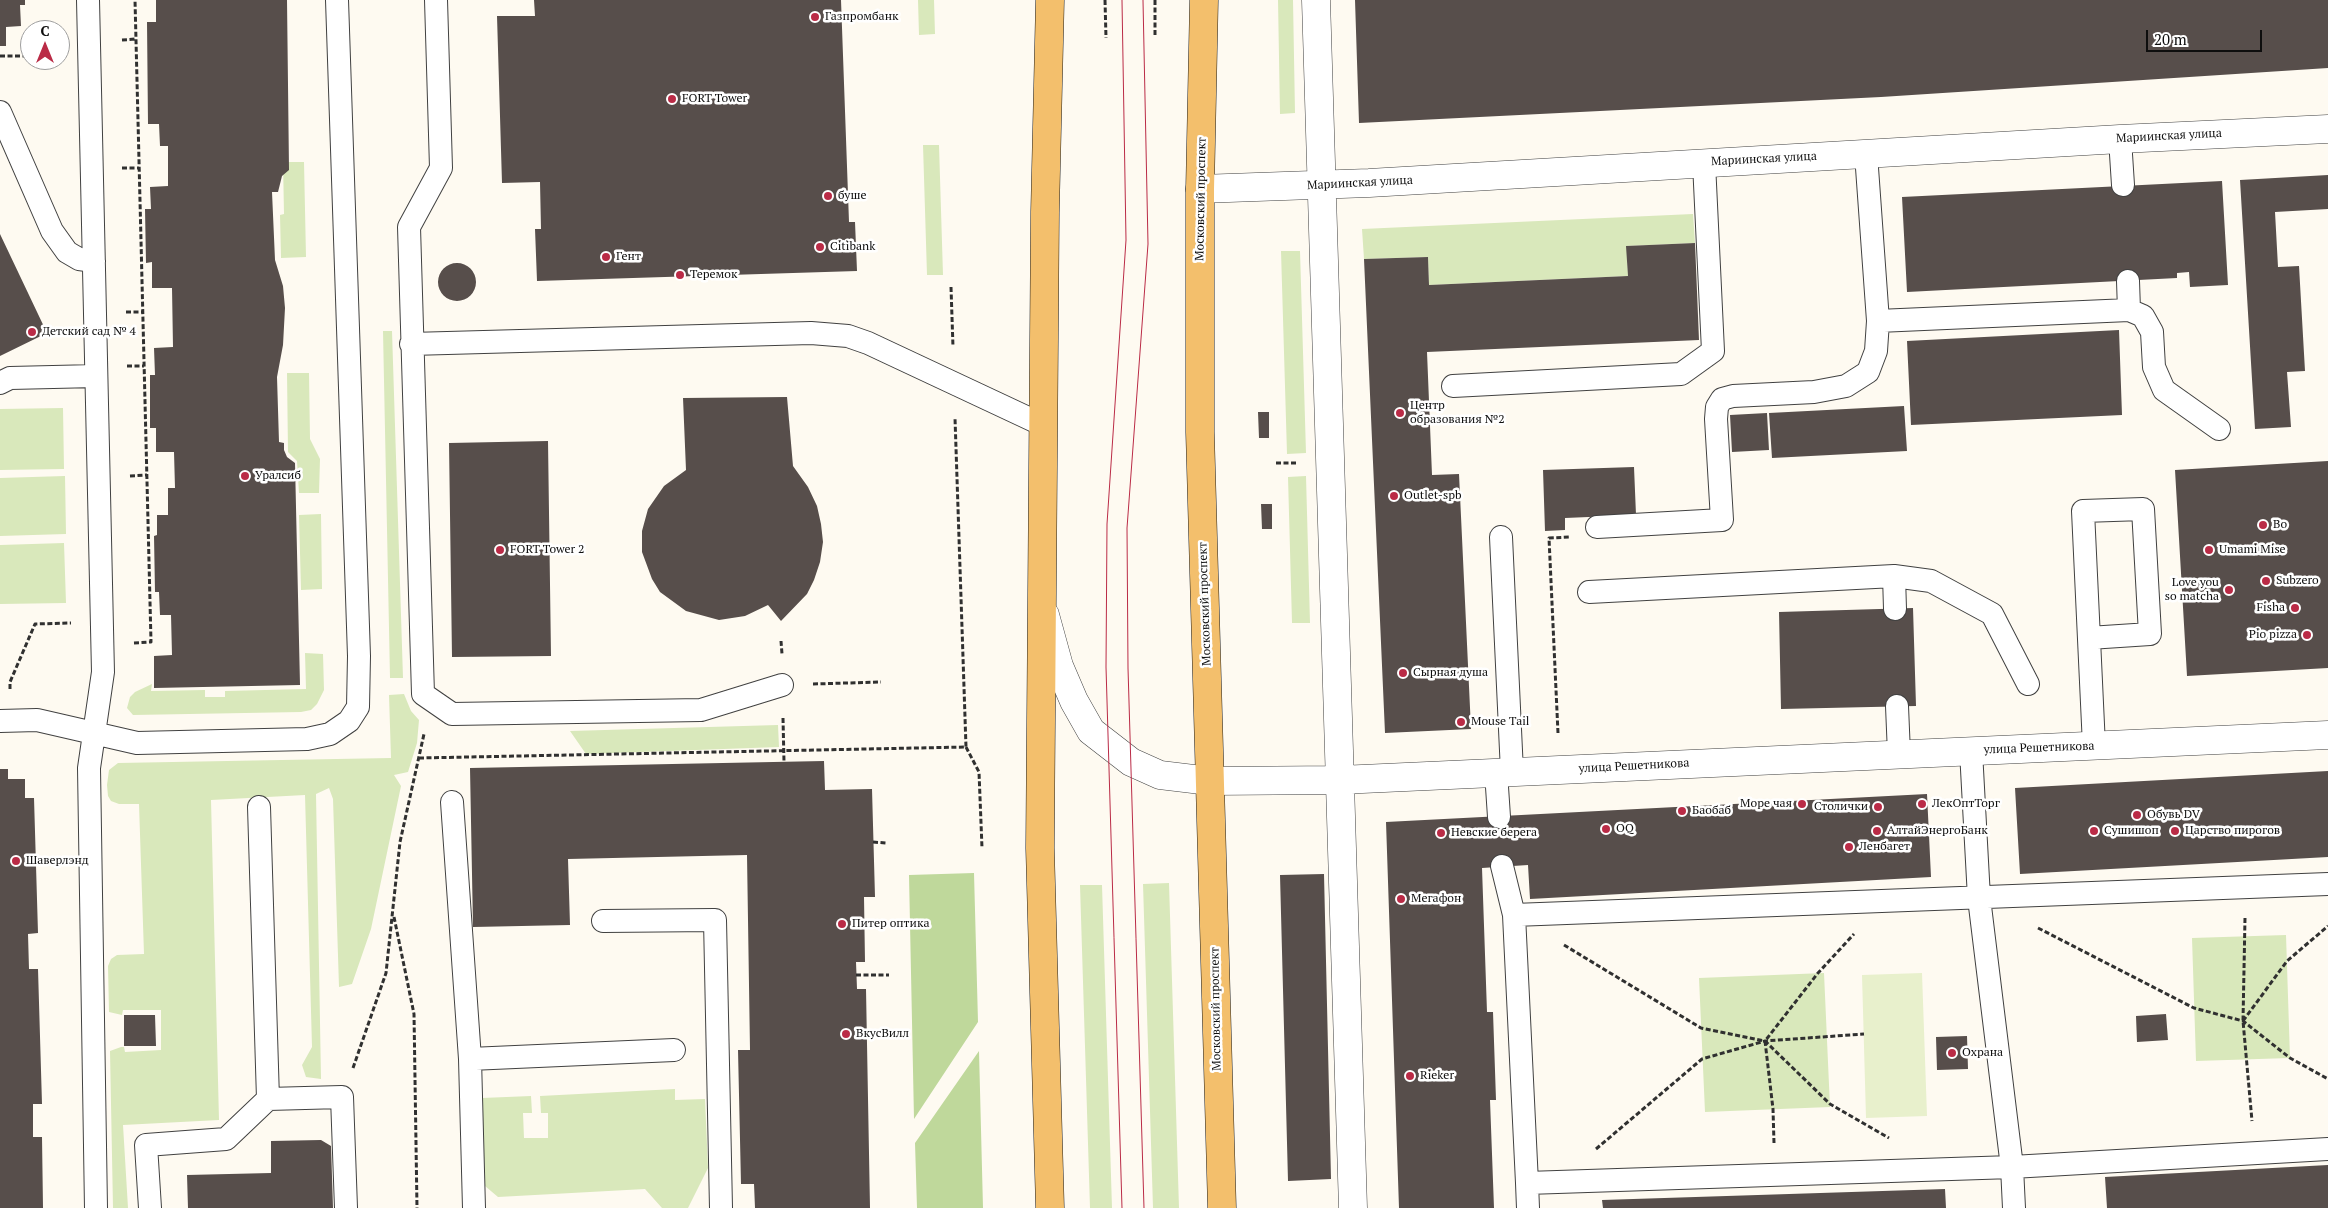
<!DOCTYPE html>
<html>
<head>
<meta charset="utf-8">
<style>
  body { margin:0 }
  #map { position:relative; width:2328px; height:1208px; overflow:hidden; background:#fefaf1; font-family:"PT Serif",serif }
  canvas { display:block }
  .north { position:absolute; left:20px; top:20px; width:50px; height:50px; box-sizing:border-box; background:#fff; border:1px solid #9f9f9f; border-radius:50%; rotate:0deg; font-size:14px; font-weight:700; line-height:20px; text-align:center; color:#0e0e0e }
  .north::after { content:''; display:block; margin:auto; width:18px; height:22px; background:#ba2b46; clip-path:polygon(50% 0,100% 100%,50% 72%,0 100%) }
  .scale { position:absolute; left:2146px; top:30px; width:116px; height:22px; box-sizing:border-box; border:2px solid #0e0e0e; border-top:0; padding-left:6px; font-size:15px; line-height:18px; white-space:nowrap; color:#0e0e0e; -webkit-text-stroke:4px #fff; paint-order:stroke }
</style>
</head>
<body>
<div id="map">
<canvas width="2328" height="1208"></canvas>
<div class="north">С</div>
<div class="scale">20 m</div>
</div>
<script>
const c = document.querySelector('canvas').getContext('2d');
c.lineJoin = 'round';
function paint(path, color) {
  c.fillStyle = color;
  c.fill(path, 'evenodd');
}
function shape(rows) {
  const path = new Path2D();
  for (const r of rows) {
    if (r.length === 3) {
      path.moveTo(r[0] + r[2], r[1]);
      path.arc(r[0], r[1], r[2], 0, 2 * Math.PI);
      continue;
    }
    path.moveTo(r[0], r[1]);
    for (let i = 2; i < r.length; i += 2) path.lineTo(r[i], r[i + 1]);
  }
  return path;
}
function strokePath(path, color, width, dash) {
  c.strokeStyle = color;
  c.lineWidth = width;
  c.lineCap = dash ? 'butt' : 'round';
  c.setLineDash(dash || []);
  c.stroke(path);
}
function label(font, color, halo, rows, align = 'center') {
  c.font = font + ' "PT Serif",serif';
  c.lineWidth = 5;
  c.setLineDash([]);
  c.textBaseline = 'middle';
  c.strokeStyle = halo;
  c.fillStyle = color;
  for (const [text, x, y, turn = 0] of rows) {
    c.save();
    c.translate(x, y);
    c.rotate((+turn || 0) * Math.PI / 180);
    c.textAlign = isNaN(turn) ? turn : align;
    if (halo) c.strokeText(text, 0, 0);
    c.fillText(text, 0, 0);
    c.restore();
  }
}
const green = shape([
  [918,0,934,0,935,34,919,35],
  [1278,0,1293,0,1295,113,1280,114],
  [923,145,939,145,943,275,927,275],
  [283,162,304,162,306,257,281,258,280,215,284,214],
  [1693,214,1695,243,1627,246,1628,276,1429,285,1428,257,1364,259,1362,229],
  [1281,251,1300,251,1306,453,1287,454],
  [383,331,392,331,403,678,390,678],
  [287,373,309,373,310,439,320,459,319,493,299,493,297,461,288,452],
  [63,408,64,469,0,470,0,409],
  [65,476,66,534,0,536,0,478],
  [1306,476,1310,623,1292,623,1288,477],
  [321,514,322,589,301,590,299,515],
  [64,543,66,603,0,604,0,545],
  [305,653,323,654,324,690,317,704,311,710,301,712,133,715,127,708,130,697,135,692,152,684,151,691,205,690,205,697,225,697,225,691,306,689],
  [404,694,411,711,419,720,417,743,408,772,394,775,401,786,371,929,352,984,339,987,333,799,329,788,316,794,321,1079,306,1077,302,1065,312,1047,305,795,211,800,219,1120,123,1125,128,1208,113,1208,110,1051,121,1047,124,1047,125,1052,161,1050,161,1010,123,1010,122,1015,109,1012,108,966,111,959,117,955,144,954,139,804,119,804,111,801,108,796,107,785,109,770,118,763,391,758,389,695],
  [778,725,779,747,586,754,570,731],
  [1169,883,1179,1208,1153,1208,1143,884],
  [1080,885,1102,885,1112,1208,1090,1208],
  [2286,935,2290,1058,2196,1061,2192,938],
  [1824,973,1830,1107,1705,1112,1699,978],
  [675,1089,675,1100,705,1099,708,1168,688,1208,662,1208,645,1189,498,1197,485,1186,482,1098,531,1096,532,1113,523,1113,524,1138,548,1138,548,1113,541,1113,540,1096]
]);
const forest = shape([
  [974,873,978,1022,914,1119,909,875],
  [979,1051,983,1208,917,1208,915,1143]
]);
const pitch = shape([
  [1922,973,1927,1116,1866,1118,1862,975]
]);
const building = shape([
  [0,0,25,0,25,5,20,5,21,26,6,27,6,46,0,46],
  [156,0,287,0,289,170,282,176,278,192,272,192,275,260,283,286,285,308,283,345,277,377,279,442,284,443,284,450,287,457,295,463,300,685,154,688,154,656,172,655,171,615,160,615,159,592,155,592,154,536,157,535,157,515,168,515,168,488,175,488,174,452,156,452,156,428,150,428,150,375,155,375,154,348,173,347,172,288,152,288,152,262,146,263,145,209,151,209,150,187,168,186,168,146,160,146,159,124,148,124,147,22,156,22],
  [534,0,841,0,849,222,855,222,857,271,537,281,535,229,541,229,540,182,502,183,497,16,535,16],
  [1355,0,2328,0,2328,68,1881,97,1359,123],
  [2328,175,2328,209,2275,212,2278,267,2299,266,2305,371,2287,372,2291,427,2255,429,2240,180],
  [2222,181,2228,285,2190,287,2189,272,2177,273,2177,278,1907,292,1902,197],
  [0,234,47,333,0,356],
  [1695,243,1699,340,1427,352,1432,475,1459,474,1471,729,1385,733,1364,259,1428,257,1429,285,1628,276,1626,246],
  [457,282,19],
  [2119,330,2122,415,1911,425,1907,341],
  [787,397,793,466,808,487,817,506,821,524,823,542,820,562,814,580,807,594,781,621,768,605,745,616,719,620,686,611,660,592,652,579,642,552,642,531,648,509,664,486,686,470,683,398],
  [1904,406,1907,451,1772,458,1769,413],
  [1258,412,1269,412,1269,438,1259,438],
  [1767,413,1769,450,1732,452,1730,415],
  [548,441,551,656,452,657,449,443],
  [2328,461,2328,668,2187,676,2175,470],
  [1634,467,1636,515,1565,518,1565,530,1545,531,1543,470],
  [1261,504,1272,504,1272,529,1262,529],
  [1913,608,1916,706,1781,709,1779,612],
  [824,761,825,790,872,789,875,897,864,897,865,962,856,962,857,989,866,989,870,1208,755,1208,754,1184,741,1184,738,1050,750,1050,747,855,568,859,570,925,473,927,470,768],
  [0,769,8,769,8,779,25,779,25,798,34,798,38,933,28,934,29,969,38,969,42,1104,33,1104,33,1137,42,1137,43,1208,0,1208],
  [2328,771,2328,857,2020,874,2015,788],
  [1927,794,1931,877,1530,899,1528,865,1482,868,1487,1012,1493,1012,1496,1100,1490,1100,1494,1208,1399,1208,1386,822],
  [1324,874,1331,1179,1288,1181,1280,875],
  [2166,1014,2168,1040,2137,1042,2136,1016],
  [124,1015,155,1015,156,1046,124,1046],
  [1967,1036,1968,1069,1937,1070,1936,1037],
  [321,1140,331,1146,333,1208,188,1208,187,1175,271,1173,271,1141],
  [2328,1165,2328,1208,2107,1208,2105,1177],
  [1945,1189,1946,1208,1603,1208,1602,1200]
]);
const path = shape([
  [1105,0,1106,38],
  [1155,0,1155,37],
  [122,40,136,39],
  [0,56,30,56],
  [122,168,139,168],
  [951,287,953,347],
  [126,312,143,312],
  [127,366,144,366],
  [1276,463,1297,463],
  [130,476,147,475],
  [781,641,782,654],
  [134,643,151,642,135,0],
  [813,684,881,682],
  [10,689,10,682,35,624,71,623],
  [783,718,784,762],
  [1558,733,1549,538,1569,537],
  [966,747,979,772,982,848],
  [419,758,966,747,955,418],
  [873,842,886,843],
  [394,917,414,1014,417,1208],
  [2245,918,2243,1021,2252,1121],
  [2038,928,2194,1008,2243,1021,2290,1058,2328,1079],
  [1564,945,1701,1028,1765,1041,1830,1104,1889,1138],
  [856,975,889,975],
  [2243,1021,2287,961,2328,926],
  [353,1068,386,973,400,842,424,734],
  [1774,1143,1773,1109,1765,1041,1818,973,1854,934],
  [1596,1149,1702,1059,1765,1041,1864,1034]
]);
const service = shape([
  [88,0,103,672,89,768,96,1208],
  [436,0,441,168,409,227,423,694,452,714,701,710,782,685],
  [0,112,52,231,67,252,79,259,94,261],
  [2120,139,2123,185],
  [2128,281,2129,310,2143,316,2152,332,2154,367,2164,390,2219,429],
  [1878,321,2129,310],
  [411,344,811,333,848,336,868,343,1043,425],
  [0,383,10,378,96,376],
  [1453,386,1681,374,1713,351,1704,163],
  [1597,527,1722,520,1716,419,1717,407,1722,399,1733,396,1814,392,1846,386,1868,372,1876,351,1878,321,1866,154],
  [1501,537,1512,772],
  [1894,576,1895,609],
  [1589,592,1894,576,1931,581,1992,614,2028,684],
  [2089,638,2150,634,2143,509,2083,511,2094,746],
  [1897,706,1899,754],
  [0,721,37,720,137,743,307,739,330,734,349,721,358,707,359,656,337,0],
  [1971,751,1979,898,2012,1167,2014,1208],
  [1496,772,1499,817],
  [452,802,470,1059,474,1208],
  [1502,866,1514,915],
  [2328,884,1514,915,1527,1183,2012,1167,2328,1149],
  [603,921,715,920,721,1208],
  [470,1059,674,1050],
  [268,1099,342,1097,346,1208],
  [1527,1183,1528,1208],
  [150,1208,146,1145,226,1139,268,1099,259,807]
]);
const minor = shape([
  [1316,0,1353,1208],
  [1200,189,1369,183,2120,139,2328,129],
  [1045,615,1059,666,1074,701,1091,731,1131,762,1160,775,1210,781,1340,780,2328,735]
]);
const primary = shape([
  [1050,0,1045,212,1040,848,1050,1208],
  [1204,0,1200,189,1200,432,1222,1208]
]);
const tram = shape([
  [1143,0,1148,244,1127,528,1128,668,1144,1208],
  [1122,1208,1106,667,1107,524,1126,240,1122,0]
]);
const markers = [
  [815,17,5,"#ba2b46"],
  [672,99,5,"#ba2b46"],
  [828,196,5,"#ba2b46"],
  [820,247,5,"#ba2b46"],
  [606,257,5,"#ba2b46"],
  [680,275,5,"#ba2b46"],
  [32,332,5,"#ba2b46"],
  [1400,413,5,"#ba2b46"],
  [245,476,5,"#ba2b46"],
  [1394,496,5,"#ba2b46"],
  [2263,525,5,"#ba2b46"],
  [500,550,5,"#ba2b46"],
  [2209,550,5,"#ba2b46"],
  [2266,581,5,"#ba2b46"],
  [2229,590,5,"#ba2b46"],
  [2295,608,5,"#ba2b46"],
  [2307,635,5,"#ba2b46"],
  [1403,673,5,"#ba2b46"],
  [1461,722,5,"#ba2b46"],
  [1802,804,5,"#ba2b46"],
  [1922,804,5,"#ba2b46"],
  [1878,807,5,"#ba2b46"],
  [1682,811,5,"#ba2b46"],
  [2137,815,5,"#ba2b46"],
  [1606,829,5,"#ba2b46"],
  [1877,831,5,"#ba2b46"],
  [2094,831,5,"#ba2b46"],
  [2175,831,5,"#ba2b46"],
  [1441,833,5,"#ba2b46"],
  [1849,847,5,"#ba2b46"],
  [16,861,5,"#ba2b46"],
  [1401,899,5,"#ba2b46"],
  [842,924,5,"#ba2b46"],
  [846,1034,5,"#ba2b46"],
  [1952,1053,5,"#ba2b46"],
  [1410,1076,5,"#ba2b46"]
];
const poiNames = [
  ["Газпромбанк",825,17],
  ["FORT Tower",682,99],
  ["буше",838,196],
  ["Citibank",830,247],
  ["Гент",616,257],
  ["Теремок",690,275],
  ["Детский сад № 4",42,332],
  ["Центр",1410,406],
  ["образования №2",1410,420],
  ["Уралсиб",255,476],
  ["Outlet-spb",1404,496],
  ["Bo",2273,525],
  ["FORT Tower 2",510,550],
  ["Umami Mise",2219,550],
  ["Subzero",2276,581],
  ["Love you",2219,583,"right"],
  ["so matcha",2219,597,"right"],
  ["Fisha",2285,608,"right"],
  ["Pio pizza",2297,635,"right"],
  ["Сырная душа",1413,673],
  ["Mouse Tail",1471,722],
  ["Море чая",1792,804,"right"],
  ["ЛекОптТорг",1932,804],
  ["Столички",1868,807,"right"],
  ["Баобаб",1692,811],
  ["Обувь DV",2147,815],
  ["OQ",1616,829],
  ["АлтайЭнергоБанк",1887,831],
  ["Сушишоп",2104,831],
  ["Царство пирогов",2185,831],
  ["Невские берега",1451,833],
  ["Ленбагет",1859,847],
  ["Шаверлэнд",26,861],
  ["Мегафон",1411,899],
  ["Питер оптика",852,924],
  ["ВкусВилл",856,1034],
  ["Охрана",1962,1053],
  ["Rieker",1420,1076]
];
const streetNames = [
  ["Мариинская улица",2169,136,-3],
  ["Мариинская улица",1764,159,-3],
  ["Мариинская улица",1360,183,-3],
  ["Московский проспект",1201,199,-89],
  ["Московский проспект",1205,604,-92],
  ["улица Решетникова",2039,748,-2],
  ["улица Решетникова",1634,766,-3],
  ["Московский проспект",1216,1009,-91]
];
paint(green, '#d9e8bb');
paint(forest, '#bfd89b');
paint(pitch, '#e8f0cc');
paint(building, '#574e4b');
strokePath(service, '#414141', 24);
strokePath(minor, '#414141', 29);
strokePath(primary, '#1f1f1f', 29);
strokePath(path, '#303030', 3, [5, 2.5]);
strokePath(service, '#fff', 22);
strokePath(minor, '#fff', 28);
strokePath(primary, '#f3bf6c', 28);
strokePath(tram, '#ba2b46', 1);
for (const [x, y, r, color] of markers) {
  const dot = new Path2D();
  dot.arc(x, y, r, 0, 2 * Math.PI);
  c.fillStyle = color;
  c.fill(dot);
  strokePath(dot, '#fff', 2);
}
label('12px', '#0e0e0e', '#fff', poiNames, 'left');
label('12px', '#0e0e0e', '#fff', streetNames);
</script>
</body>
</html>
